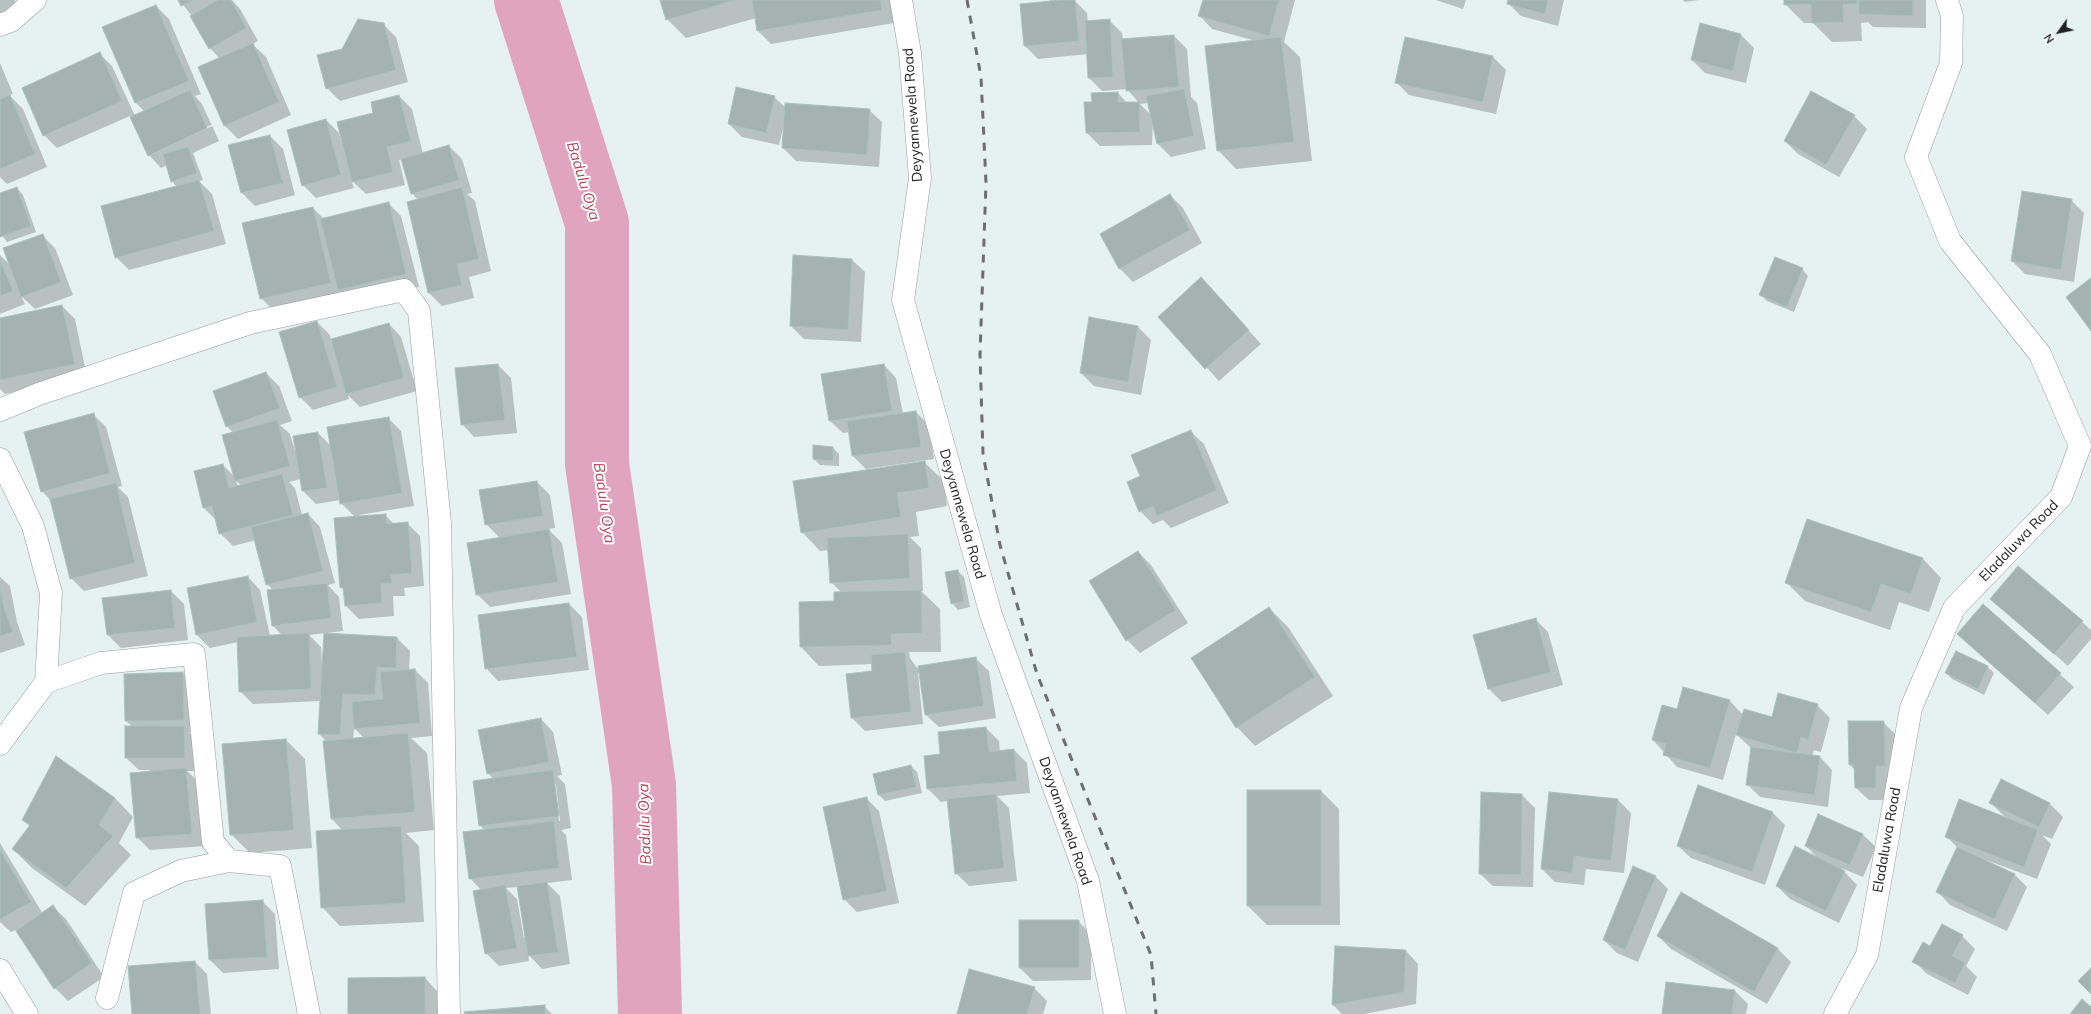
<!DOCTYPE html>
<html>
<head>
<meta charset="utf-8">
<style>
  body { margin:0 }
  #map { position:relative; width:2091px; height:1014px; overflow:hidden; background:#e6f1f1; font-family:Mulish,sans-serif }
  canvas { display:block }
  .north { position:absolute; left:2039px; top:12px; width:40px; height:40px; -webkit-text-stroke:3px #fff; paint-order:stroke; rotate:237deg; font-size:11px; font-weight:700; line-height:16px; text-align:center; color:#202020 }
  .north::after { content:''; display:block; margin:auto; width:14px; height:18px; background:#202020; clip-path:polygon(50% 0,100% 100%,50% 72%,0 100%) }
</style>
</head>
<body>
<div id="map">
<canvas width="2091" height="1014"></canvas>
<div class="north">N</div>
</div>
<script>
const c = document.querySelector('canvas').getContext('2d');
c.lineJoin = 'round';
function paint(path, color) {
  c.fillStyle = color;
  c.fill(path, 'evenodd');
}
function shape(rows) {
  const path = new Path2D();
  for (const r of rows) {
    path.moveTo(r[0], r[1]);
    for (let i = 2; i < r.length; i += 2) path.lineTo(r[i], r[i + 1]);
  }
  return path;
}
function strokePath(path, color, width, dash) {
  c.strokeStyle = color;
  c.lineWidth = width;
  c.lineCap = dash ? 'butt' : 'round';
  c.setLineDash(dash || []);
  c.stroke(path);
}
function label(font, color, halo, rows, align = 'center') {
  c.font = font + ' Mulish,sans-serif';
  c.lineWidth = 4;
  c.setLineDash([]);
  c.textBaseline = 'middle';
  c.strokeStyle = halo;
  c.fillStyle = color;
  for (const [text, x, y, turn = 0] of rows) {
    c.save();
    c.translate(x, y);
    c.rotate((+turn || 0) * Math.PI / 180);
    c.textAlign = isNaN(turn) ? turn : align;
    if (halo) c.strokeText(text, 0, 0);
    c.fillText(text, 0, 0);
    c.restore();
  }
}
const shadow = shape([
  [0,0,15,0,17,11,0,15],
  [179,0,232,0,240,9,258,41,252,44,266,57,291,115,238,139,225,126,199,68,220,59,210,48,192,16],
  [661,0,890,0,894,23,771,44,758,31,756,18,686,38,667,19],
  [1049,0,1074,0,1087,13,1088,22,1109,20,1122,33,1123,40,1174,36,1187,49,1191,97,1197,103,1206,149,1171,157,1158,144,1153,121,1152,145,1100,146,1087,133,1086,103,1093,103,1118,93,1127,103,1139,103,1127,89,1102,91,1089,78,1088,54,1038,59,1025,46,1051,2],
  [1149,103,1152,116,1140,104],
  [1204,0,1295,0,1284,42,1300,57,1312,161,1236,169,1218,150,1256,41,1212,29,1200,16],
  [1436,0,1466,0,1463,9],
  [1509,0,1564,0,1558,26,1521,16,1508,3],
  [1683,0,1699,0,1685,2],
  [1785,0,1926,0,1926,28,1873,27,1868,22,1861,23,1862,41,1832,42,1813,23,1804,23,1785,4],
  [156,6,169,19,201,94,195,96,202,104,219,141,193,153,203,180,199,181,212,194,226,244,129,270,116,257,177,187,172,181,167,165,161,168,149,155,130,116,57,148,44,135,23,88,100,54,112,66,135,116,145,112,136,103,104,28],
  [211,125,212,126,153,154,153,152],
  [383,24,396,37,408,82,340,101,327,88,342,50],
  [1701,25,1741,35,1754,48,1746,83,1705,73,1692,60],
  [1406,38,1493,57,1506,70,1496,114,1409,95,1396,82],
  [0,63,13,94,9,95,23,109,47,167,7,184,0,177],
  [399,96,412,109,423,154,449,146,462,159,472,193,467,194,475,201,491,271,469,277,474,298,442,306,429,293,418,200,412,193,402,159,399,160,405,185,366,194,351,180,354,188,316,198,303,185,326,120,339,133,342,144,344,144,375,113],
  [774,97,786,108,869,110,882,122,879,167,796,161,783,148,784,124,779,145,742,137,729,124],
  [1854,116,1867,129,1839,177,1798,154,1785,141],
  [270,136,283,149,295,195,255,206,242,193,230,146],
  [17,188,23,195,36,232,7,242,0,233,0,194],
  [1170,195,1183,208,1202,243,1133,282,1120,269,1101,234],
  [2071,200,2084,213,2074,282,2025,274,2012,261],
  [388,203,401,216,419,287,280,317,261,298,313,208,324,219],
  [42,235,55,248,73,295,35,309,21,296,25,304,0,314,0,255,10,265],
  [852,260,865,272,861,342,804,339,791,326],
  [1802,269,1808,276,1794,312,1767,301,1761,295],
  [1214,292,1261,344,1219,381,1160,317],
  [62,306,75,319,87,377,5,394,0,389,0,319],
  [1090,318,1138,327,1151,340,1141,395,1094,386,1081,373],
  [317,322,330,335,331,340,389,324,401,337,417,391,360,407,348,395,349,399,313,410,300,397],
  [498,365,511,378,517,433,474,437,462,424],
  [884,365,896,378,903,414,916,412,929,425,934,459,866,469,853,456,850,432,843,433,830,421],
  [266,373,279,386,292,421,280,425,290,434,295,451,318,433,332,447,388,418,401,431,414,506,359,515,359,517,385,515,395,525,407,523,420,536,424,586,404,588,405,596,393,596,394,616,359,619,346,606,344,591,341,587,355,517,341,503,340,500,316,504,303,491,301,479,289,482,295,488,302,515,308,514,320,527,335,583,328,585,339,597,343,631,309,635,321,647,322,663,397,638,410,651,409,671,415,670,428,683,432,736,411,738,427,753,434,830,406,833,419,846,424,922,340,926,322,907,343,831,332,819,324,742,327,742,319,734,321,701,253,704,240,691,238,642,210,648,197,635,248,577,260,590,270,636,283,636,273,626,274,591,267,584,256,540,233,546,220,533,216,520,204,508,223,465,235,477,233,433,227,426],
  [236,481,242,486,238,487],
  [354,728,364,738,353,739],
  [93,414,106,427,122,486,118,487,128,497,148,576,84,591,71,578,52,502,42,491],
  [1191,432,1204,444,1229,503,1171,528,1163,520,1153,524,1140,511,1141,476],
  [833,448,839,454,839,466,820,465,814,459],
  [925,463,944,481,947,506,916,512,919,536,910,537,921,548,923,591,921,591,940,609,941,652,909,652,910,658,917,668,976,659,989,671,996,718,939,727,926,715,920,672,918,673,923,724,865,731,852,718,847,675,874,671,873,664,819,666,801,647,842,593,831,582,829,550,820,551,802,532],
  [537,482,550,495,555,528,548,529,562,543,571,594,490,607,477,594,500,538,486,524],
  [1807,520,1923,559,1941,578,1929,612,1899,602,1890,630,1805,601,1786,582],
  [1138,552,1151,565,1188,623,1140,653,1127,640],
  [958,571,964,577,970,607,958,610,952,603],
  [0,577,10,586,17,622,25,645,0,653],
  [171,591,184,604,188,640,121,648,108,635,103,599],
  [1991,599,2082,622,2091,630,2091,639,2068,666],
  [569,604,582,617,589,670,498,681,486,668],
  [1983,605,2074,687,2048,715,1958,634],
  [1269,608,1288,627,1333,696,1255,746,1237,727],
  [1535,619,1548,632,1563,685,1502,702,1489,689,1474,636],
  [1956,652,1988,667,1994,673,1984,695,1952,679,1946,673],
  [183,673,195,686,197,732,189,732,197,740,197,771,187,771,199,782,204,846,150,850,137,837,150,770,139,770,126,758,133,727,126,721],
  [1729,700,1743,715,1772,718,1817,705,1830,718,1821,752,1814,750,1812,756,1820,757,1832,770,1828,807,1760,797,1747,784,1752,749,1736,734,1723,780,1677,767,1653,740,1677,710],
  [541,719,553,732,562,775,557,776,565,784,571,828,561,830,566,835,572,880,547,883,560,896,570,964,542,969,528,954,529,961,499,966,486,953,482,891,470,878,484,830,480,825,493,779,488,773],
  [554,784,556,784,560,821,559,821],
  [519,887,526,937,524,938,517,899,506,888],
  [1883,722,1896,735,1888,800,1869,800,1856,788,1855,770,1850,765],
  [986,728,999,741,1000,752,1014,750,1027,763,1030,793,997,796,1009,808,1017,881,969,886,956,873,948,801,941,802,928,789,941,755],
  [286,740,305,759,312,848,250,853,231,834],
  [911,766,917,772,922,793,885,801,879,795],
  [2001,780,2050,804,2063,817,2052,839,2042,835,2051,844,2037,879,1986,860,1986,861,2014,874,2027,887,2007,931,1950,905,1938,892,1958,848,1946,836,2006,818,1991,803],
  [1321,791,1339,809,1340,925,1267,925,1248,906],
  [1482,793,1522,795,1535,808,1533,887,1493,886,1480,874],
  [1549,793,1618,800,1631,813,1624,873,1586,869,1584,885,1555,882,1542,869],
  [115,798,133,817,119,843,131,855,85,906,32,868,13,849,30,827,23,819],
  [866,798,879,811,899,903,857,912,844,899],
  [1772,812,1785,825,1765,885,1691,858,1678,846],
  [1863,835,1876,847,1863,877,1841,868,1857,885,1839,923,1790,899,1777,886,1819,859,1806,846],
  [0,843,43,914,53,907,66,919,104,977,68,1001,55,988,16,930,11,932,0,922],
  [1655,876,1668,889,1638,962,1617,953,1604,940],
  [1681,894,1778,949,1791,962,1767,1004,1671,949,1658,936],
  [262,901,275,914,279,969,223,973,210,960],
  [1078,921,1091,934,1091,980,1033,981,1020,968],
  [1962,936,1975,949,1966,966,1977,977,1968,995,1927,974,1914,961],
  [1406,951,1418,964,1416,1004,1364,1014,1342,1014,1333,1005],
  [195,962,207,974,211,1014,133,1014],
  [425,978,437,991,438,1014,349,1014],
  [1034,988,1047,1001,1043,1014,958,1014],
  [1735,991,1748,1004,1746,1014,1663,1014],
  [544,1006,552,1014,466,1014]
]);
const river = shape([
  [526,0,597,223,597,464,644,785,650,1014]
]);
const building = shape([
  [178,0,194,0,181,6,178,0],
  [218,0,231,0,246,28,209,49,190,16,218,0],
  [660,0,736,0,666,20,660,0],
  [752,0,880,0,882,10,757,31,752,0],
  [1061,0,1075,0,1079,41,1024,46,1020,4,1061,0],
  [1203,0,1279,0,1269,36,1198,16,1203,0],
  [1508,0,1548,0,1545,14,1507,4,1508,0],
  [1784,0,1857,0,1857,4,1843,4,1844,22,1812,23,1811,4,1784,5,1784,0],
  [1859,0,1913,0,1913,16,1859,14,1859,0],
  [156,5,189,81,135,103,102,27,156,5],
  [358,19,384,23,396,70,326,89,317,55,342,49,358,19],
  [1110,19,1113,77,1088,78,1085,21,1110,19],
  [1700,23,1741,34,1733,71,1691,60,1700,23],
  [1174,35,1179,87,1126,91,1121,39,1174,35],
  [1281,37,1294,142,1217,151,1205,46,1281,37],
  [1405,37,1493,56,1483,102,1395,83,1405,37],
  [253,43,279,102,224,126,198,67,253,43],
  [100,52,122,101,43,136,22,88,100,52],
  [736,87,775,96,766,133,728,124,736,87],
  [1184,89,1194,136,1157,144,1146,96,1184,89],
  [190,90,207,128,148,156,130,117,190,90],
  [1811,91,1855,115,1826,165,1784,141,1811,91],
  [1118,92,1118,102,1139,102,1140,132,1086,133,1084,102,1092,102,1091,93,1118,92],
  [10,95,35,154,0,169,0,99,10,95],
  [399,95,411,141,387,147,393,172,352,182,337,122,373,113,371,102,399,95],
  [785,103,870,109,867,155,782,148,785,103],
  [326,119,341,175,302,186,287,130,326,119],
  [270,135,283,183,241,193,228,145,270,135],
  [449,145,459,180,411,194,401,159,449,145],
  [188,147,197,173,171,182,163,154,188,147],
  [199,180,214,231,115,258,101,206,199,180],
  [17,187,31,226,0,237,0,193,17,187],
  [462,187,479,259,457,264,462,285,428,293,407,202,462,187],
  [2022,191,2072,199,2061,270,2011,261,2022,191],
  [1170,194,1190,230,1119,269,1100,234,1170,194],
  [389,202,406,274,338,290,320,219,389,202],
  [313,207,331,283,260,299,242,223,313,207],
  [43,234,61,282,21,297,3,248,43,234],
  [793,255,852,259,848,330,790,326,793,255],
  [1775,257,1803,268,1787,307,1759,295,1775,257],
  [0,260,13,291,0,296,0,260],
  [1201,277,1249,330,1205,369,1158,317,1201,277],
  [2091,278,2091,331,2066,297,2091,278],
  [62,305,75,364,0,380,0,318,62,305],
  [1089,317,1138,326,1128,382,1080,373,1089,317],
  [317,321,337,387,299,398,279,332,317,321],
  [389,323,404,378,346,394,331,339,389,323],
  [498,364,505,420,461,425,455,368,498,364],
  [884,364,892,411,829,421,821,374,884,364],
  [266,372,280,408,226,427,213,391,266,372],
  [916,411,921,447,852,456,847,421,916,411],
  [94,413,110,473,41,492,24,432,94,413],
  [389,417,402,493,340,504,327,427,389,417],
  [277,420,290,466,235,481,222,435,277,420],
  [1191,430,1217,490,1157,516,1153,506,1139,512,1127,482,1140,476,1131,455,1191,430],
  [318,432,327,488,302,491,293,436,318,432],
  [813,445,833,447,833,461,813,459,813,445],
  [925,461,929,488,897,493,901,517,801,533,793,481,925,461],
  [223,464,229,488,282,474,293,515,219,534,212,506,203,508,194,471,223,464],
  [537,481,543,516,485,525,479,490,537,481],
  [116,483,135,563,70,579,50,499,116,483],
  [308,513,323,571,266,585,251,527,308,513],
  [386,514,386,524,408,522,412,573,391,575,392,583,381,584,382,603,345,606,343,587,340,588,334,518,386,514],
  [1807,519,1923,558,1911,594,1881,584,1871,612,1785,583,1807,519],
  [549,529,558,582,476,595,467,543,549,529],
  [908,534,910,578,830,583,827,538,908,534],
  [1138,551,1176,610,1126,641,1089,581,1138,551],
  [2018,566,2083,621,2054,654,1990,599,2018,566],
  [958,570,964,601,951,604,945,572,958,570],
  [248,576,257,622,196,635,187,588,248,576],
  [327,583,331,618,272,626,267,590,327,583],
  [0,587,4,608,13,632,0,636,0,587],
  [171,590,175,628,107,635,102,598,171,590],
  [921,590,922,633,891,634,892,645,800,647,799,602,834,601,834,592,921,590],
  [569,603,577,657,485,669,478,615,569,603],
  [1983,604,2061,673,2035,703,1957,634,1983,604],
  [1269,607,1315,677,1236,728,1191,658,1269,607],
  [1536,618,1551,672,1488,689,1473,635,1536,618],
  [309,633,311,689,239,692,237,637,309,633],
  [324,633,397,637,396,668,377,667,375,695,343,694,340,735,318,734,324,633],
  [1956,651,1988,666,1978,689,1945,673,1956,651],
  [905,652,911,712,851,718,846,674,872,671,871,655,905,652],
  [976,657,984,706,925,715,918,666,976,657],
  [415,669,420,723,354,729,352,702,383,699,380,672,415,669],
  [183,672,184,720,125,721,124,674,183,672],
  [1683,687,1730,700,1710,768,1663,755,1666,744,1652,740,1662,705,1677,709,1683,687],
  [1778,693,1818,704,1808,740,1801,737,1797,753,1736,735,1744,709,1772,717,1778,693],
  [541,718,549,762,487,774,478,730,541,718],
  [1848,721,1884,721,1885,766,1876,766,1876,788,1855,788,1854,764,1849,765,1848,721],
  [125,726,184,726,185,758,125,758,125,726],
  [986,727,989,752,1014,749,1017,781,927,789,924,756,940,754,938,732,986,727],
  [408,733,415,812,331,819,323,741,408,733],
  [286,739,294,830,230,835,222,744,286,739],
  [1751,747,1820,756,1815,795,1746,785,1751,747],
  [56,756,115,798,99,825,113,836,66,888,12,849,30,825,22,820,56,756],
  [911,765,916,787,878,795,873,774,911,765],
  [186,768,192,834,136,838,130,773,186,768],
  [553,770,559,816,479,826,473,781,553,770],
  [2001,779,2050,803,2039,827,1989,803,2001,779],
  [1698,785,1773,812,1752,872,1677,846,1698,785],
  [1247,790,1321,790,1321,906,1247,906,1247,790],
  [1481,792,1522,794,1521,875,1479,874,1481,792],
  [1549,792,1618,799,1611,861,1574,856,1572,873,1541,869,1549,792],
  [996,794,1004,868,955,874,947,799,996,794],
  [867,797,887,891,843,900,823,807,867,797],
  [1959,799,2038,830,2024,867,1945,837,1959,799],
  [1818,814,1863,834,1850,865,1805,846,1818,814],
  [554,821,559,868,469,879,463,832,554,821],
  [401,826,406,903,321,908,316,831,401,826],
  [1795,846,1845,871,1826,911,1776,886,1795,846],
  [1957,847,2015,874,1994,919,1936,892,1957,847],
  [0,850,31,902,0,919,0,850],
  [1633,866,1656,876,1625,950,1603,940,1633,866],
  [547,882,558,952,528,956,517,886,547,882],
  [505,885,517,948,485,954,473,891,505,885],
  [1681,892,1778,948,1754,992,1657,936,1681,892],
  [263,900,267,957,209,960,205,904,263,900],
  [53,905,92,963,54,989,16,931,53,905],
  [1019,920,1079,920,1079,968,1019,968,1019,920],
  [1942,924,1963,935,1952,956,1965,963,1955,983,1912,962,1923,942,1930,946,1942,924],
  [1335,946,1406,950,1404,992,1332,1005,1335,946],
  [195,961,200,1014,132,1014,128,966,195,961],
  [2091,968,2091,994,2078,981,2091,968],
  [969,969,1035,987,1027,1014,957,1014,969,969],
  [425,977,425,1014,348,1014,348,978,425,977],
  [1666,982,1735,990,1732,1014,1662,1014,1666,982],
  [2082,999,2091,1007,2091,1014,2070,1014,2082,999],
  [545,1005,545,1014,465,1014,464,1012,545,1005]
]);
const minor = shape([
  [901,0,910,53,920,178,903,300,991,615,1088,881,1115,1014],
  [0,25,11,21,35,0],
  [0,410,39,394,250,323,404,290,419,311,440,523,449,1014],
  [0,459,33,526,51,593,46,682,0,744],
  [46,682,101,663,194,654,213,842,229,861,280,866,309,1014],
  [0,970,27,1014],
  [107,998,134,893,181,871,229,861],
  [1835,1014,1867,955,1911,708,1954,608,2061,497,2080,446,2040,354,1950,241,1916,157,1951,63,1952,16,1947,0]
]);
const rail = shape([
  [967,0,981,77,986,183,980,354,983,454,1000,545,1037,674,1151,955,1156,1014]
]);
const streetNames = [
  ["Deyyannewela Road",913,115,-94],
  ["Deyyannewela Road",962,514,74],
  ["Eladaluwa Road",2019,541,-46],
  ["Deyyannewela Road",1065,821,71],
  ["Eladaluwa Road",1887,840,-80]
];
const waterNames = [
  ["Badulu Oya",583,181,73],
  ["Badulu Oya",604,503,82],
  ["Badulu Oya",645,824,-92]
];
paint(shadow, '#0003');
strokePath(river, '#e0a4bf', 64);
paint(building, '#a5b3b0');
strokePath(building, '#a7c3bd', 1);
strokePath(minor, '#9a9a9a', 23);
strokePath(minor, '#fff', 22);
strokePath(rail, '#6e6e6e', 3, [8, 8]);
label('14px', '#202020', '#fff', streetNames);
label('italic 15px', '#b5475a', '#fff', waterNames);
</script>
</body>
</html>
